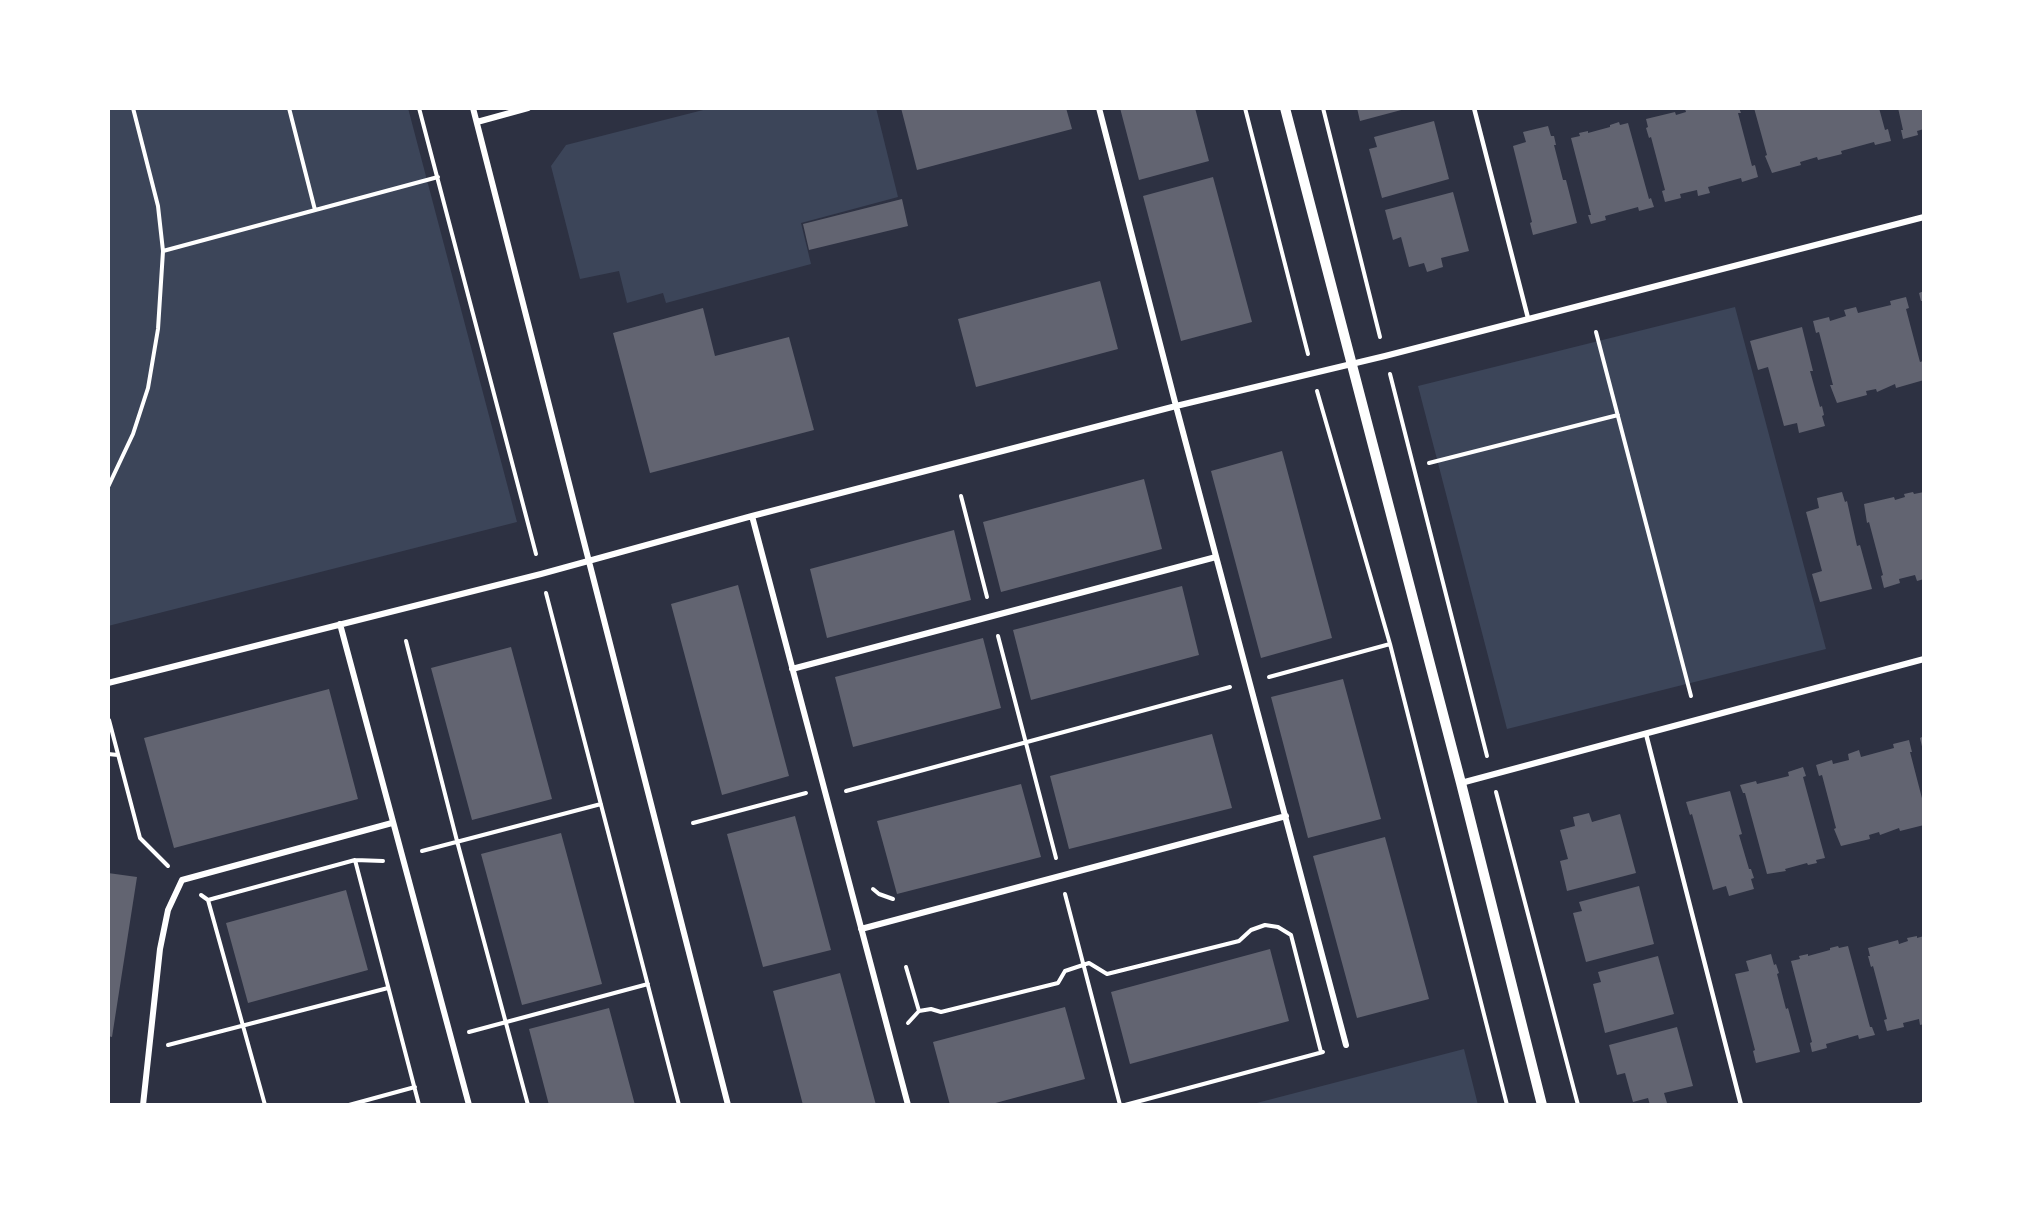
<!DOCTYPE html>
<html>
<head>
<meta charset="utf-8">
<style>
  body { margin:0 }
  #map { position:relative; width:2032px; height:1213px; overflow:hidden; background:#2d3142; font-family:"Work Sans",sans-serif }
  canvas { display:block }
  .frame { position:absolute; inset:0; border:110px solid #fff; pointer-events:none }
</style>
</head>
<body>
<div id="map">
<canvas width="2032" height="1213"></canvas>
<div class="frame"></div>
</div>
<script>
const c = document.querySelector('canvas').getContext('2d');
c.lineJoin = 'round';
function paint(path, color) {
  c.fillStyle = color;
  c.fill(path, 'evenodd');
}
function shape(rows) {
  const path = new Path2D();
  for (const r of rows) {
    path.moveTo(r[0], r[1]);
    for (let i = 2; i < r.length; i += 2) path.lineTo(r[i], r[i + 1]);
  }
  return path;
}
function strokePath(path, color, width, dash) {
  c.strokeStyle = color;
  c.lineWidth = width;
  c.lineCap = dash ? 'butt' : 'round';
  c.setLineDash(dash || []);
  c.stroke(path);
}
const green = shape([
  [108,108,408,108,517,522,108,626],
  [711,108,876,108,898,197,801,223,811,264,666,303,663,293,627,303,619,271,580,279,551,166,566,145],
  [1735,307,1826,649,1507,729,1418,386],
  [1464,1049,1478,1105,1249,1105]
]);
const building = shape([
  [901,108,1066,108,1072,129,917,170],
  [1120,108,1195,108,1209,161,1139,180],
  [1357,108,1405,108,1405,109,1360,121],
  [1690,108,1739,108,1741,113,1738,113,1752,166,1755,165,1758,177,1742,182,1741,178,1708,187,1710,193,1698,196,1697,190,1680,194,1681,198,1665,202,1662,191,1665,190,1651,137,1649,138,1646,128,1648,127,1646,119,1675,112,1676,115,1686,112,1685,109],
  [1754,108,1879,108,1885,130,1888,129,1891,141,1875,145,1874,142,1841,151,1842,154,1818,160,1817,157,1800,162,1801,165,1772,173,1765,156,1767,155],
  [1898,108,1924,108,1924,129,1917,131,1918,135,1903,139,1901,130,1903,130],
  [1434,121,1449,179,1382,198,1369,149,1377,147,1374,137],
  [1619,122,1620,125,1628,123,1649,199,1651,198,1654,207,1639,211,1638,207,1605,216,1606,220,1591,224,1588,215,1591,215,1571,138,1580,136,1579,133,1588,131,1588,133,1610,127,1610,125],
  [1548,126,1551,136,1554,136,1556,145,1554,145,1563,180,1566,180,1577,223,1533,235,1530,223,1532,222,1513,146,1526,142,1523,132],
  [1213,177,1252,322,1181,341,1143,196],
  [1453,192,1469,251,1441,258,1443,267,1427,272,1424,263,1409,267,1401,237,1393,240,1385,210],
  [902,199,908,226,809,250,803,224],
  [1100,281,1118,349,976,387,958,319],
  [1924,291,1924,301,1921,301,1919,293],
  [1906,297,1909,308,1906,309,1920,362,1923,361,1924,366,1924,380,1896,388,1895,384,1877,392,1876,389,1866,391,1867,395,1837,403,1830,385,1833,385,1819,332,1816,333,1813,321,1829,317,1830,321,1846,316,1844,310,1856,307,1858,313,1891,305,1890,301],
  [703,308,715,356,789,337,814,430,650,473,613,333],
  [1802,327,1813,371,1810,371,1820,407,1822,406,1824,415,1822,416,1825,426,1799,433,1797,423,1784,426,1768,367,1758,370,1750,341],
  [1282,451,1332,638,1261,658,1211,471],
  [1144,479,1162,549,1001,592,983,522],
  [1842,492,1845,502,1847,501,1857,546,1860,545,1872,589,1820,602,1812,574,1822,571,1806,512,1819,508,1817,498],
  [1913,492,1914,494,1924,492,1924,579,1917,581,1915,575,1899,579,1900,583,1884,588,1881,576,1883,575,1869,522,1867,523,1864,504,1894,497,1895,500,1905,497,1904,494],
  [954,530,971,600,827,638,810,569],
  [738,585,789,776,722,795,671,604],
  [1182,586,1199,655,1031,700,1013,630],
  [983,638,1001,708,853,747,835,677],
  [511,647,552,799,472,820,431,668],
  [1343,679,1381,819,1308,838,1271,697],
  [329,689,358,799,174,848,144,738],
  [1212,734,1232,808,1069,849,1050,776],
  [1924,736,1924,751,1923,751,1920,738],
  [1909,740,1912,752,1910,752,1924,806,1924,825,1900,831,1899,828,1880,835,1879,832,1869,835,1870,839,1841,846,1834,829,1836,828,1822,775,1819,776,1816,765,1832,760,1833,764,1849,760,1848,754,1859,750,1861,757,1894,748,1893,744],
  [1803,767,1806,776,1803,777,1825,858,1816,860,1817,863,1808,865,1807,863,1785,869,1786,871,1767,874,1745,793,1743,793,1740,785,1756,781,1757,784,1789,776,1788,772],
  [1021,784,1041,857,897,894,877,821],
  [1730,791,1742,834,1739,835,1749,869,1751,869,1754,878,1751,879,1754,889,1729,896,1726,886,1713,890,1692,814,1690,815,1686,802],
  [1589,813,1592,822,1620,814,1636,873,1567,891,1560,861,1568,859,1560,830,1575,826,1573,817],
  [795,816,831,950,763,967,727,834],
  [561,833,602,984,522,1005,481,854],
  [1385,837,1429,999,1357,1018,1313,856],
  [108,873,137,877,112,1037,108,1036],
  [1639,886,1654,944,1586,962,1573,913,1582,911,1579,902],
  [346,890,368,970,248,1003,226,923],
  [1917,936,1917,938,1924,936,1924,1024,1920,1025,1919,1019,1903,1023,1904,1027,1887,1031,1884,1020,1887,1019,1873,966,1871,967,1868,956,1870,956,1868,948,1898,940,1899,944,1908,941,1907,938],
  [1838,946,1839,948,1848,946,1870,1027,1872,1027,1875,1035,1859,1039,1858,1035,1826,1044,1827,1048,1812,1052,1810,1043,1812,1042,1791,961,1800,959,1799,956,1808,954,1808,956,1830,950,1830,948],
  [1270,949,1289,1021,1130,1064,1111,992],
  [1771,954,1774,965,1776,964,1779,973,1777,974,1786,1009,1788,1008,1800,1052,1756,1063,1753,1051,1755,1050,1735,974,1749,971,1746,961],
  [1658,956,1674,1014,1605,1033,1593,984,1601,982,1598,972],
  [840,973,876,1105,803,1105,773,991],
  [1065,1007,1085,1079,988,1105,950,1105,933,1042],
  [609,1008,635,1105,549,1105,529,1029],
  [1677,1027,1693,1086,1664,1093,1667,1103,1650,1105,1648,1098,1633,1102,1625,1073,1617,1075,1609,1045]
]);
const path = shape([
  [289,108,315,210],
  [419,108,536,554],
  [1245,108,1308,354],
  [1323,108,1380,337],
  [163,251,438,177],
  [1596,332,1691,696],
  [1390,374,1487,756],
  [1317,391,1390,644,1507,1105],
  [1429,463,1618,415],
  [108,487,133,434,148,388,158,329,163,251,158,206,133,108],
  [961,496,987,597],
  [546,593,679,1105],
  [998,636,1056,858],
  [406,641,457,841,528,1105],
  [1269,677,1390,644],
  [109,720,140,838,168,866],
  [108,754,118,755],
  [846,791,1230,687],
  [1496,792,1578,1105],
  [693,823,806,793],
  [422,851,601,804],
  [355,860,419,1105],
  [873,889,879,894,893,899],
  [1065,894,1120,1105],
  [201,895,208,900,265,1105],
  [208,900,355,860,383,861],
  [906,967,919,1011],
  [908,1023,919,1011,931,1009,941,1012,1058,983,1065,971,1089,963,1107,974,1239,941,1251,930,1265,925,1278,927,1291,935,1321,1052],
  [469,1032,648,984],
  [168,1045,388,988],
  [349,1105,415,1087],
  [1125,1105,1323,1052]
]);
const service = shape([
  [1474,108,1528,318],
  [1646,734,1741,1105]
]);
const minor = shape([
  [473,108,728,1105],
  [1099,108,1176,406,1346,1045],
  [477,122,528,108],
  [752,516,908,1105],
  [340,624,469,1105],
  [792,669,1216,557],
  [108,683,541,574,752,516,1176,406,1385,356,1924,217],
  [1461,783,1924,659],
  [861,929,1286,816],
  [143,1105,160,949,168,910,182,880,392,823],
  [1922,1105,1924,1105]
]);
const tertiary = shape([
  [1285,108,1461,783,1542,1105]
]);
paint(green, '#3c4559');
paint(building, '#626471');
strokePath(path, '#fff', 4);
strokePath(service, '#fff', 4.5);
strokePath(minor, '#fff', 6);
strokePath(tertiary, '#fff', 10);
</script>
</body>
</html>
